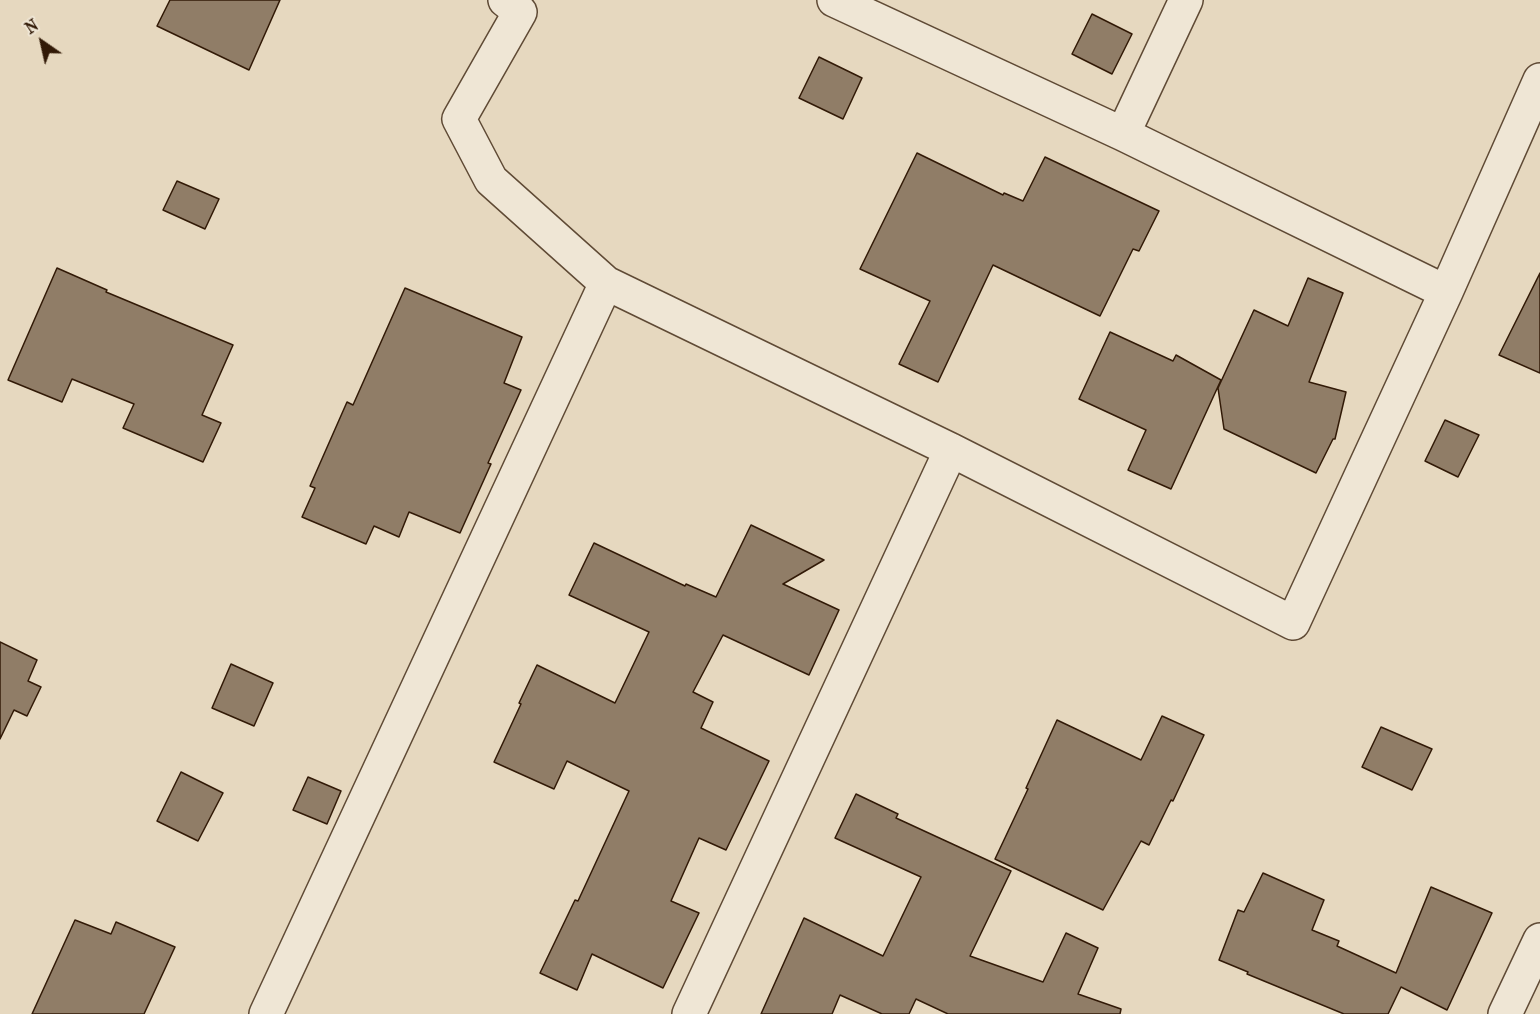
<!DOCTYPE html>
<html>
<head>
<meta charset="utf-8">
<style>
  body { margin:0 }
  #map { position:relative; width:1540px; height:1014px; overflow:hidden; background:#e6d8bf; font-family:"IM FELL French Canon",serif }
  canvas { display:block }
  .north { position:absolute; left:12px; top:12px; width:60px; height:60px; -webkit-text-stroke:4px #efe6d5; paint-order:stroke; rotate:326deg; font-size:16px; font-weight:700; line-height:24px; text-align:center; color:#321a07 }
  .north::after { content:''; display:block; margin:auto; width:21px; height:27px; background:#321a07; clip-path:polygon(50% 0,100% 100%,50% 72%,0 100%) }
</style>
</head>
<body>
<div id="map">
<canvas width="1540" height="1014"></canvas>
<div class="north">N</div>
</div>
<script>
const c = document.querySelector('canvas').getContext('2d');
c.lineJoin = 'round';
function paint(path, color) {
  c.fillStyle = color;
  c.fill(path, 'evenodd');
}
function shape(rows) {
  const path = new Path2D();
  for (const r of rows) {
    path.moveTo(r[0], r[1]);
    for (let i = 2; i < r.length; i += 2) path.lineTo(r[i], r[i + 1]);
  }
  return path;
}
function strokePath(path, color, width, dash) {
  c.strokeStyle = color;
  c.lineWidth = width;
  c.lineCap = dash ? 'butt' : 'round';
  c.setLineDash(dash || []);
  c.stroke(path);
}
const building = shape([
  [170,0,280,0,249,70,157,26,170,0],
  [1092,14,1132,34,1112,74,1072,54,1092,14],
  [819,57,862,78,843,119,799,98,819,57],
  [917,153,1003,195,1004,193,1023,201,1045,157,1159,211,1139,251,1133,249,1100,316,993,265,938,382,899,364,930,301,860,269,917,153],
  [177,181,219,199,205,229,163,210,177,181],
  [57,268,107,290,106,292,233,345,202,415,221,423,203,462,123,428,134,404,72,379,62,402,8,380,57,268],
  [1540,273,1540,373,1499,355,1540,273],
  [1308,278,1343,293,1309,382,1346,392,1335,439,1333,439,1316,473,1224,429,1218,388,1254,310,1288,326,1308,278],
  [405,288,522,337,504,383,521,390,488,463,491,464,460,533,409,512,399,537,374,526,366,544,302,517,315,488,310,486,347,402,353,405,405,288],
  [1110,332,1173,361,1176,355,1221,380,1171,489,1128,470,1146,430,1079,399,1110,332],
  [1445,420,1479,435,1458,477,1425,461,1445,420],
  [751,525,824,560,783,584,839,610,809,675,723,635,693,692,713,702,701,728,769,761,726,850,699,838,671,901,699,913,663,988,592,954,577,990,540,973,575,900,578,901,629,791,567,761,554,789,494,762,521,704,519,703,537,665,615,703,649,632,569,595,594,543,685,586,686,584,716,597,751,525],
  [0,642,37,660,28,681,41,687,27,716,14,710,0,739,0,642],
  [231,664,273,683,254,726,212,708,231,664],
  [1162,716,1204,735,1173,801,1171,800,1149,845,1141,841,1103,910,995,859,1028,789,1026,788,1057,720,1141,760,1162,716],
  [1381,727,1432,749,1412,790,1362,767,1381,727],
  [181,772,223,793,198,841,157,821,181,772],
  [308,777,341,791,327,824,293,810,308,777],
  [856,794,898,814,896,818,1011,871,970,956,1043,982,1066,933,1098,948,1078,994,1121,1009,1120,1014,948,1014,916,999,909,1014,882,1014,840,995,832,1014,761,1014,804,918,883,956,921,877,835,838,856,794],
  [1263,873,1324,900,1312,930,1339,941,1337,946,1396,973,1431,887,1492,913,1447,1010,1401,987,1388,1014,1344,1014,1247,974,1248,972,1219,960,1238,910,1244,912,1263,873],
  [75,920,111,934,116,922,175,947,144,1014,32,1014,75,920]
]);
const minor = shape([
  [505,0,520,12,459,119,491,180,606,283,951,450,1293,623,1446,292,1540,80],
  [834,0,1123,134,1446,292],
  [1123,134,1186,0],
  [266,1014,606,283],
  [689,1014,951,450],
  [1505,1014,1540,940]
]);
paint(building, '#907d67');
strokePath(building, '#321a07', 1.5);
strokePath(minor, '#5f4a35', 36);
strokePath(minor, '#efe6d5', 33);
</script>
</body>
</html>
